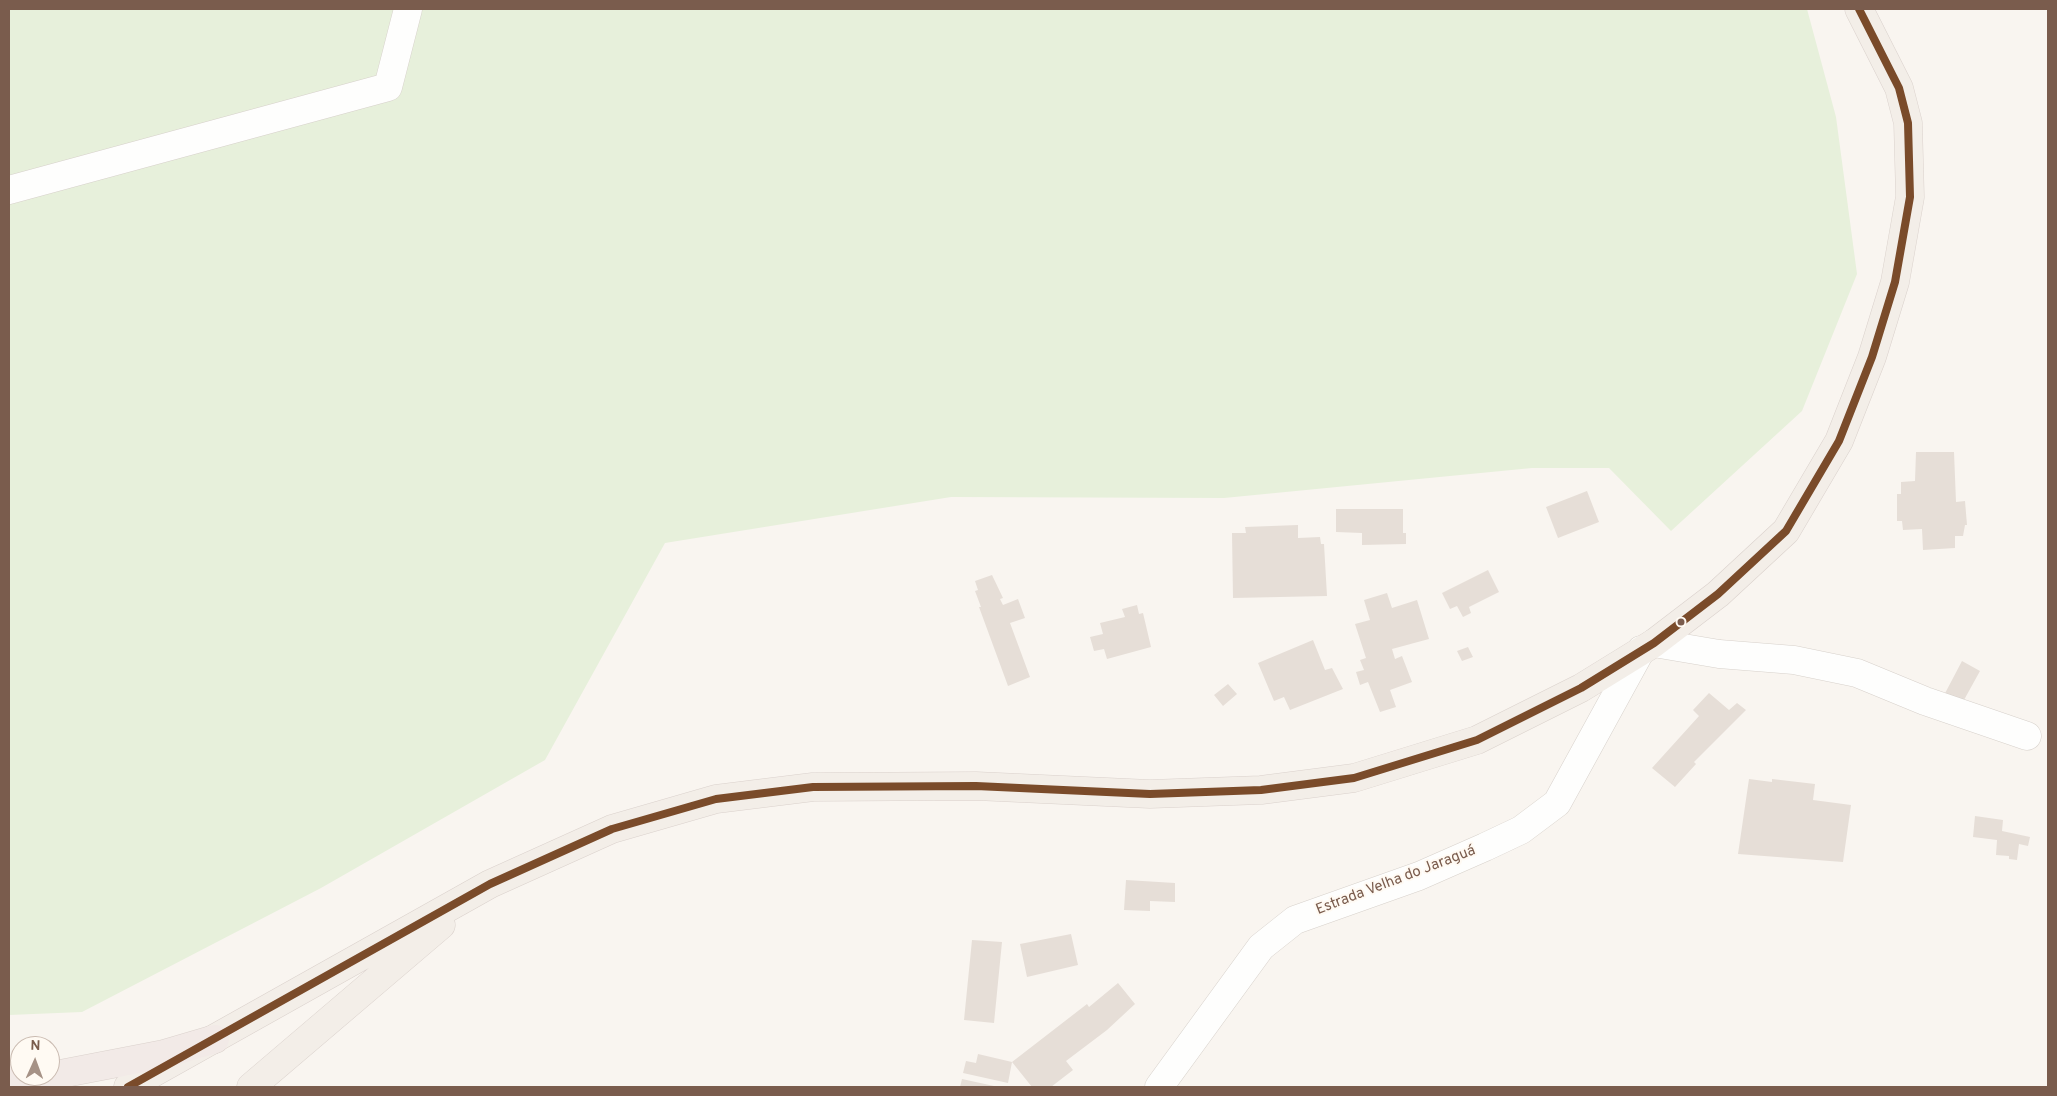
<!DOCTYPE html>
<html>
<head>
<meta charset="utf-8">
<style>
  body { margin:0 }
  #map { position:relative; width:2057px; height:1096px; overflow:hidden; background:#f9f5f0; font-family:Overpass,sans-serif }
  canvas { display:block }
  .frame { position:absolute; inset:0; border:10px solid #7a5c4d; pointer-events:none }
  .north { position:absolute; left:10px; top:1036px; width:50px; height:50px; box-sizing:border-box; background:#fffaf3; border:1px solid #cabbb1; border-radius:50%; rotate:2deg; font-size:14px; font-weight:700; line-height:20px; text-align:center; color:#7a5c4d }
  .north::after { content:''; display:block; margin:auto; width:18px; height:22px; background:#a69286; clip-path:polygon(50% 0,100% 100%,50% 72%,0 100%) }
</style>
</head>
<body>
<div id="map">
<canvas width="2057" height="1096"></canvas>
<div class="frame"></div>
<div class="north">N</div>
</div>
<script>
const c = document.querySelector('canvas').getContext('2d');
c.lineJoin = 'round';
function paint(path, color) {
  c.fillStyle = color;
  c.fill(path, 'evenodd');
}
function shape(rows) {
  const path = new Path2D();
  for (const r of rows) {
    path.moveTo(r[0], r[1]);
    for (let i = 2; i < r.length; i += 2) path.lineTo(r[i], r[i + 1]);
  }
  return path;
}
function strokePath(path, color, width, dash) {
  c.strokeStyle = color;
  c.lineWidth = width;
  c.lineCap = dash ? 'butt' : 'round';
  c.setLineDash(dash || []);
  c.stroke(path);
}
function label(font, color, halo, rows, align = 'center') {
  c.font = font + ' Overpass,sans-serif';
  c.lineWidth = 4;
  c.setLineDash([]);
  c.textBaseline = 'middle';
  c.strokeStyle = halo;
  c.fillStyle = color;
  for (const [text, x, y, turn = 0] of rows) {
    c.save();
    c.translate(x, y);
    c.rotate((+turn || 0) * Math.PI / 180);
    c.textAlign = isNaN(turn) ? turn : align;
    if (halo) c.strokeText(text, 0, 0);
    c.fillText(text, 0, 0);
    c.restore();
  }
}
const green = shape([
  [9,9,1807,9,1836,117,1857,274,1802,411,1671,531,1609,468,1532,468,1224,498,951,497,665,543,545,760,321,888,82,1012,9,1015]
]);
const building = shape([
  [1916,452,1954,452,1956,502,1965,501,1967,525,1965,525,1963,536,1955,536,1955,548,1923,550,1922,529,1903,530,1902,521,1897,521,1897,494,1901,494,1901,482,1915,481],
  [1587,491,1599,522,1558,538,1546,507],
  [1336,509,1403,509,1403,533,1406,533,1406,544,1362,545,1362,533,1336,532],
  [1298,525,1298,538,1320,537,1321,544,1324,544,1327,596,1233,598,1232,533,1246,533,1245,527],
  [1488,570,1499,592,1469,607,1471,613,1463,617,1457,606,1450,609,1442,593],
  [992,575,1003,598,1000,599,1003,605,1018,599,1025,618,1010,623,1030,677,1008,686,979,607,981,607,975,591,978,590,975,581],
  [1387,593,1392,608,1417,600,1429,639,1392,649,1395,659,1402,656,1412,682,1390,690,1396,707,1380,712,1368,682,1360,685,1356,672,1364,670,1360,660,1366,658,1355,624,1370,620,1364,600],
  [1137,605,1139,614,1143,613,1151,647,1107,659,1104,649,1094,651,1090,637,1103,634,1100,623,1125,617,1122,609],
  [1313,640,1325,670,1332,668,1343,689,1290,710,1284,697,1274,701,1258,663],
  [1468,647,1473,657,1462,661,1457,651],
  [1962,661,1980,671,1959,709,1942,699],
  [1228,684,1237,694,1223,706,1214,695],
  [1709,693,1729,710,1737,703,1746,710,1694,762,1696,764,1675,787,1652,768,1699,716,1693,710],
  [1749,779,1772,782,1772,779,1815,784,1813,800,1851,805,1843,862,1738,854],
  [1975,816,2003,820,2002,831,2030,837,2028,846,2019,844,2017,860,2009,859,2009,856,1996,855,1997,840,1973,837],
  [1126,880,1175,883,1175,902,1150,901,1150,911,1124,910],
  [1071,934,1078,965,1027,977,1020,944],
  [972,940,1002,942,994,1023,964,1020],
  [1118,983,1135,1004,1107,1030,1066,1061,1073,1070,1051,1087,1032,1087,1012,1062,1087,1004,1089,1007],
  [978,1054,1012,1062,1008,1083,963,1073,966,1061,976,1063],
  [962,1079,994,1086,994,1087,960,1087]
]);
const minor = shape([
  [9,190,388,87,408,9],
  [1654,643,1719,654,1794,660,1857,673,1925,701,2027,736],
  [1159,1087,1261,947,1295,920,1419,876,1485,847,1521,830,1557,803,1641,650]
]);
const major = shape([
  [128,1087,490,884,612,829,716,799,813,787,976,786,1150,794,1261,790,1354,778,1477,740,1581,688,1654,643,1718,594,1786,531,1839,441,1872,357,1895,282,1910,197,1908,123,1899,88,1859,9],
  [251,1087,441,925]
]);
const highway = shape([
  [50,1076,164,1054,215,1039],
  [9,1079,49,1076]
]);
const bus1 = shape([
  [128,1087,490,884,612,829,716,799,813,787,976,786,1150,794,1261,790,1354,778,1477,740,1581,688,1654,643,1718,594,1786,531,1839,441,1872,357,1895,282,1910,197,1908,123,1899,88,1859,9]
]);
const markers = [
  [1681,622,4.5,"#7a5c4d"]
];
const streetNames = [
  ["Estrada Velha do Jaraguá",1396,881,-21]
];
paint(green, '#e7f0db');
paint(building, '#e6ded7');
strokePath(minor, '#d7d1cb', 29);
strokePath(major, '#dad1cc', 29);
strokePath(highway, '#dad1cc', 29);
strokePath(minor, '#fefefd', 28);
strokePath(major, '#f3eee8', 28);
strokePath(highway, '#f2eae7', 28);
strokePath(bus1, '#7a4b2a', 8);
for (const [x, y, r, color] of markers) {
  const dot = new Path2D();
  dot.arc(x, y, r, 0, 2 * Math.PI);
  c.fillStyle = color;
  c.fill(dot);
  strokePath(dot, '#fffaf3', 2);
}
label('15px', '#7a5c4d', '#fffaf3', streetNames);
</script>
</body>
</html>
